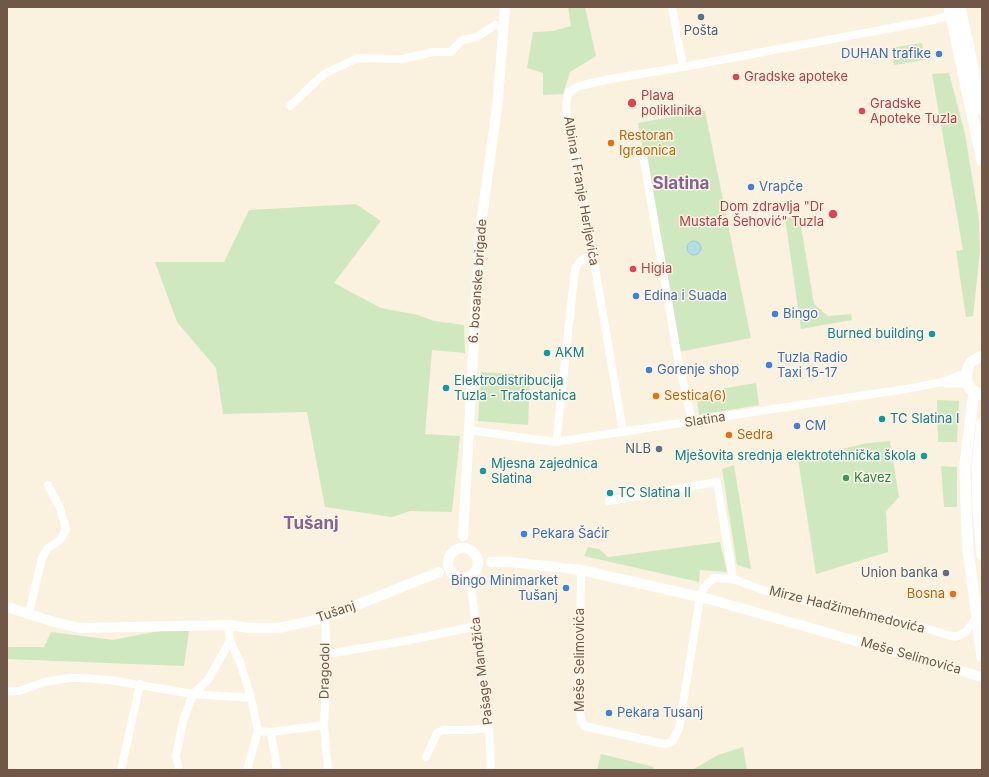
<!DOCTYPE html>
<html>
<head>
<meta charset="utf-8">
<style>
  body { margin:0 }
  #map { position:relative; width:989px; height:777px; overflow:hidden; background:#fbf1df; font-family:Inter,sans-serif }
  canvas { display:block }
  .frame { position:absolute; inset:0; border:8px solid #715748; pointer-events:none }
</style>
</head>
<body>
<div id="map">
<canvas width="989" height="777"></canvas>
<div class="frame"></div>
</div>
<script>
const c = document.querySelector('canvas').getContext('2d');
c.lineJoin = 'round';
function paint(path, color) {
  c.fillStyle = color;
  c.fill(path, 'evenodd');
}
function shape(rows) {
  const path = new Path2D();
  for (const r of rows) {
    if (r.length === 3) {
      path.moveTo(r[0] + r[2], r[1]);
      path.arc(r[0], r[1], r[2], 0, 2 * Math.PI);
      continue;
    }
    path.moveTo(r[0], r[1]);
    for (let i = 2; i < r.length; i += 2) path.lineTo(r[i], r[i + 1]);
  }
  return path;
}
function strokePath(path, color, width, dash) {
  c.strokeStyle = color;
  c.lineWidth = width;
  c.lineCap = dash ? 'butt' : 'round';
  c.setLineDash(dash || []);
  c.stroke(path);
}
function label(font, color, halo, rows, align = 'center') {
  c.font = font + ' Inter,sans-serif';
  c.lineWidth = 3;
  c.setLineDash([]);
  c.textBaseline = 'middle';
  c.strokeStyle = halo;
  c.fillStyle = color;
  for (const [text, x, y, turn = 0] of rows) {
    c.save();
    c.translate(x, y);
    c.rotate((+turn || 0) * Math.PI / 180);
    c.textAlign = isNaN(turn) ? turn : align;
    if (halo) c.strokeText(text, 0, 0);
    c.fillText(text, 0, 0);
    c.restore();
  }
}
const green = shape([
  [568,7,585,7,596,56,570,72,563,94,543,95,543,73,527,68,533,32,553,31,571,26],
  [922,43,925,60,894,65,891,48],
  [949,73,965,134,979,219,980,252,973,316,966,317,956,251,963,250,932,74],
  [705,111,751,338,678,352,638,123],
  [356,204,381,221,334,283,381,308,418,315,434,321,464,325,465,353,432,350,425,434,460,436,452,512,410,511,392,517,325,507,307,412,223,414,216,368,177,322,155,262,224,262,249,210],
  [799,214,814,304,828,316,851,314,852,320,801,329,785,218],
  [481,372,530,375,528,425,478,421],
  [756,383,759,405,699,415,696,393],
  [937,400,959,401,957,442,938,442],
  [890,441,899,497,886,511,888,552,816,574,798,459,868,443],
  [734,465,751,569,737,565,722,469],
  [941,466,957,467,957,507,944,507],
  [720,542,727,572,700,570,699,582,584,556,588,547,599,549,608,557],
  [190,625,184,666,7,659,7,647,44,647,51,632,113,640],
  [743,747,747,770,692,770,718,755],
  [601,754,654,767,653,770,597,770]
]);
const water = shape([
  [694,248,7]
]);
const minor = shape([
  [672,7,683,67],
  [290,106,324,74,358,58,402,59,434,52,451,52,462,40,477,37,495,25,502,26],
  [643,155,678,359,692,422],
  [945,383,967,384],
  [468,430,555,442,912,388,942,382,966,373],
  [623,432,587,220,567,117,566,103,569,92,579,86,610,79,683,67,934,20,956,13],
  [555,442,557,435,575,269,580,261,593,255],
  [581,570,579,697,581,721,585,726,593,728,664,744,672,742,679,729,700,597,704,587,714,578,733,579,717,482,609,501],
  [474,573,471,586,489,728,491,770],
  [733,579,763,590,815,604,897,620,955,637,966,632,976,618],
  [29,613,42,558,48,548,60,540,66,529,60,508,48,485],
  [325,618,327,654,324,725,328,770],
  [327,654,405,641,477,626],
  [7,691,19,691,45,682,69,678,82,678,109,680,193,694,251,698,240,662,230,641,228,625],
  [251,698,258,731,271,732],
  [426,757,437,733,443,730,469,730,489,728],
  [121,770,140,684],
  [179,770,176,756,183,721,193,694,208,680,230,641],
  [247,770,258,731],
  [277,770,271,732,324,725]
]);
const tertiary = shape([
  [463,536,480,232,498,99,505,7],
  [463,563,15],
  [491,562,511,562,581,570,709,599,982,677],
  [7,607,54,622,80,628,228,625,249,628,278,628,325,618,439,572]
]);
const secondary = shape([
  [949,7,982,161],
  [960,7,982,110],
  [982,356,971,362,968,367,966,379,970,389,982,395],
  [974,392,965,464,966,510,968,550,982,657],
  [982,423,977,464,978,509,982,555]
]);
const markers = [
  [701,17,4,"#5c6f8a"],
  [939,54,4,"#3f7fe0"],
  [736,77,4,"#e0444e"],
  [632,103,5,"#e0444e"],
  [862,111,4,"#e0444e"],
  [611,143,4,"#e8710a"],
  [751,187,4,"#3f7fe0"],
  [833,214,5,"#e0444e"],
  [633,269,4,"#e0444e"],
  [636,296,4,"#3f7fe0"],
  [775,314,4,"#3f7fe0"],
  [932,334,4,"#0f9aa8"],
  [547,353,4,"#0f9aa8"],
  [769,365,4,"#3f7fe0"],
  [649,370,4,"#3f7fe0"],
  [446,388,4,"#0f9aa8"],
  [656,396,4,"#e8710a"],
  [882,419,4,"#0f9aa8"],
  [797,426,4,"#3f7fe0"],
  [729,435,4,"#e8710a"],
  [659,449,4,"#5c6f8a"],
  [924,456,4,"#0f9aa8"],
  [483,471,4,"#0f9aa8"],
  [846,478,4,"#2e9e5b"],
  [610,493,4,"#0f9aa8"],
  [524,534,4,"#3f7fe0"],
  [946,573,4,"#5c6f8a"],
  [566,588,4,"#3f7fe0"],
  [953,594,4,"#e8710a"],
  [609,713,4,"#3f7fe0"]
];
const serviceNames = [
  ["Pošta",701,31,"center"],
  ["NLB",651,449],
  ["Union banka",938,573]
];
const shopNames = [
  ["DUHAN trafike",931,54,"right"],
  ["Vrapče",759,187],
  ["Edina i Suada",644,296],
  ["Bingo",783,314],
  ["Tuzla Radio",777,358],
  ["Taxi 15-17",777,373],
  ["Gorenje shop",657,370],
  ["CM",805,426],
  ["Pekara Šaćir",532,534],
  ["Bingo Minimarket",558,581,"right"],
  ["Tušanj",558,596,"right"],
  ["Pekara Tusanj",617,713]
];
const healthNames = [
  ["Gradske apoteke",744,77],
  ["Plava",641,96],
  ["poliklinika",641,111],
  ["Gradske",870,104],
  ["Apoteke Tuzla",870,119],
  ["Dom zdravlja \"Dr",824,207,"right"],
  ["Mustafa Šehović\" Tuzla",824,222,"right"],
  ["Higia",641,269]
];
const foodNames = [
  ["Restoran",619,136],
  ["Igraonica",619,151],
  ["Sestica(6)",664,396],
  ["Sedra",737,435],
  ["Bosna",945,594,"right"]
];
const streetNames = [
  ["Albina i Franje Herljevića",581,191,80],
  ["6. bosanske brigade",478,281,-86],
  ["Slatina",705,420,-9],
  ["Mirze Hadžimehmedovića",847,610,14],
  ["Tušanj",336,612,-19],
  ["Meše Selimovića",911,656,16],
  ["Meše Selimovića",580,660,-90],
  ["Dragodol",325,671,-89],
  ["Pašage Mandžića",482,671,-97]
];
const cultureNames = [
  ["Burned building",924,334,"right"],
  ["AKM",555,353],
  ["Elektrodistribucija",454,381],
  ["Tuzla - Trafostanica",454,396],
  ["TC Slatina I",890,419],
  ["Mješovita srednja elektrotehnička škola",916,456,"right"],
  ["Mjesna zajednica",491,464],
  ["Slatina",491,479],
  ["TC Slatina II",618,493]
];
const leisureNames = [
  ["Kavez",854,478]
];
const districtNames = [
  ["Slatina",681,184],
  ["Tušanj",311,524]
];
paint(green, '#cfe8bf');
paint(water, '#b5dce4');
strokePath(water, '#9bcbd5', 1);
strokePath(minor, '#fff', 8);
strokePath(tertiary, '#fff', 10);
strokePath(secondary, '#fff', 11);
for (const [x, y, r, color] of markers) {
  const dot = new Path2D();
  dot.arc(x, y, r, 0, 2 * Math.PI);
  c.fillStyle = color;
  c.fill(dot);
  strokePath(dot, '#fff5e5', 1.5);
}
label('13px', '#4e5e75', '#fff5e5', serviceNames, 'right');
label('13px', '#366cbe', '#fff5e5', shopNames, 'left');
label('13px', '#be3a42', '#fff5e5', healthNames, 'left');
label('13px', '#c56008', '#fff5e5', foodNames, 'left');
label('13px', '#715748', '#fff5e5', streetNames);
label('13px', '#0d838f', '#fff5e5', cultureNames, 'left');
label('13px', '#27864d', '#fff5e5', leisureNames, 'left');
label('bold 17px', '#856394', '#fff5e5', districtNames);
</script>
</body>
</html>
